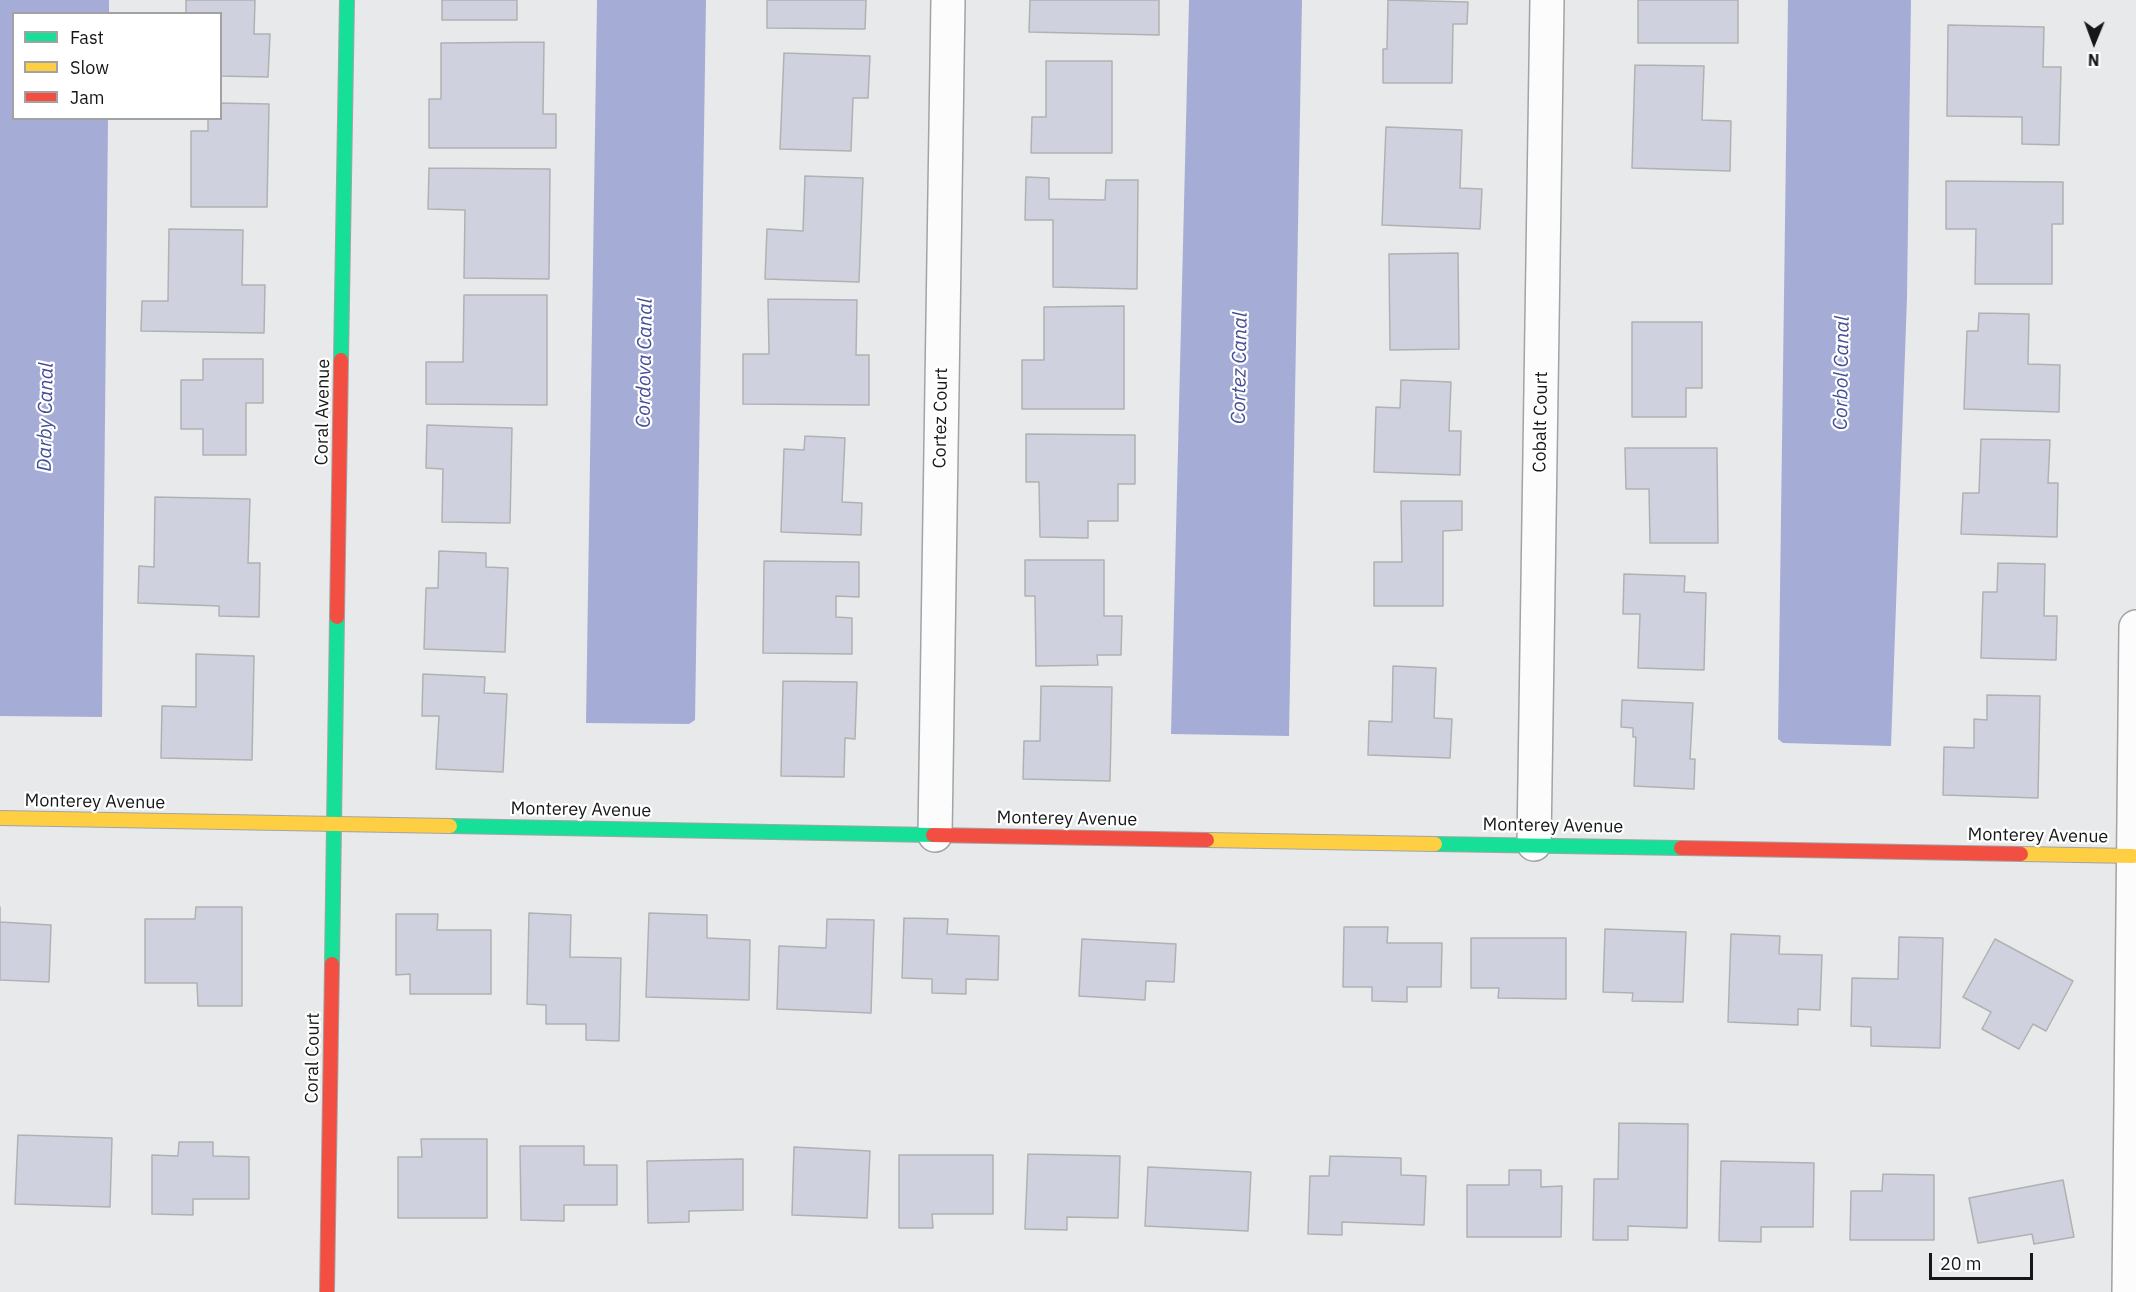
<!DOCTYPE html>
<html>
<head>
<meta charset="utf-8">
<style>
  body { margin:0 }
  #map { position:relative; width:2136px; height:1292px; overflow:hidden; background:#e8e9ea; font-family:"IBM Plex Sans",sans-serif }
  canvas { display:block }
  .legend { position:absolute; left:12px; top:12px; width:210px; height:108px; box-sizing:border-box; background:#fff; border:2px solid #a2a2a3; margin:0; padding:8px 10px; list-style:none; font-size:18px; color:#161718 }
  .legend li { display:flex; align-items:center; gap:12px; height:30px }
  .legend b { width:30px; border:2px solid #a2a2a3 }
  .north { position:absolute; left:2064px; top:12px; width:60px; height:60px; -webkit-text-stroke:4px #fff; paint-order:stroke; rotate:181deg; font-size:16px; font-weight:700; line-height:24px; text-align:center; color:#161718 }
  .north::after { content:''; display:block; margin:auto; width:21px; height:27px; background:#161718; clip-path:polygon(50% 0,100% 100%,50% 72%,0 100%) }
  .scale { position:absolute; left:1929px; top:1253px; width:104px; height:27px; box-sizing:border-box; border:3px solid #161718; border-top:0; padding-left:8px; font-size:18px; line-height:21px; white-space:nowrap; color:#161718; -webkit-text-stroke:4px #fff; paint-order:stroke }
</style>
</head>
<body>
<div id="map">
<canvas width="2136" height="1292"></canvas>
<ul class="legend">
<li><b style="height:8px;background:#16e098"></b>Fast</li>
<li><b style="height:8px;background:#ffcf43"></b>Slow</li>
<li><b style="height:8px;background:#f24e42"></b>Jam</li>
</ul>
<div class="north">N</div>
<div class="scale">20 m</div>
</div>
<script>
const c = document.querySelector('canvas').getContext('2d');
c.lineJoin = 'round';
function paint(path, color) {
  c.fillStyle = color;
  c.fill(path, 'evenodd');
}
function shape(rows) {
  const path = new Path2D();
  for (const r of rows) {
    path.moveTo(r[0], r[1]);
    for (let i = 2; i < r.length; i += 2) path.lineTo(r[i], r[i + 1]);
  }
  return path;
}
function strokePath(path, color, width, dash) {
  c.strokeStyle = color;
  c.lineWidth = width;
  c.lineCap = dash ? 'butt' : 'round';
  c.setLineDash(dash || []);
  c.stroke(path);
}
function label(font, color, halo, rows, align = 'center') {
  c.font = font + ' "IBM Plex Sans",sans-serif';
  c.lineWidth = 4.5;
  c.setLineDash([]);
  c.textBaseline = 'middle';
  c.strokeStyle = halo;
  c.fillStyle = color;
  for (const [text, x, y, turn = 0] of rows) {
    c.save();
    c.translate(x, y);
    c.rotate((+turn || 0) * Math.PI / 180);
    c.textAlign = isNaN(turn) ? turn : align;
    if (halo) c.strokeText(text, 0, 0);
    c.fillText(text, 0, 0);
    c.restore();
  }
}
const water = shape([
  [0,0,109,0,109,13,14,14,14,118,108,119,102,717,0,716],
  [597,0,706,0,695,720,689,724,586,723],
  [1189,0,1302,0,1289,736,1171,734],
  [1788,0,1911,0,1907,297,1891,746,1783,743,1778,739]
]);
const building = shape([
  [186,0,255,0,254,34,270,34,268,77,220,76,220,14,186,14,186,0],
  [442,0,517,0,517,20,442,20,442,0],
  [767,0,866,0,865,29,767,28,767,0],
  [1030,0,1159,0,1159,35,1029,32,1030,0],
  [1388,0,1468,2,1467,24,1453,24,1452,83,1383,83,1383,49,1387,49,1388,0],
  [1638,0,1738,0,1738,43,1638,43,1638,0],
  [1948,25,2044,27,2043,67,2061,67,2059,145,2022,144,2022,117,1947,116,1948,25],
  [544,42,543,114,556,114,556,148,429,148,429,99,441,99,441,43,544,42],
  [784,53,870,56,868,98,853,98,851,151,780,149,784,53],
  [1046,61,1112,61,1112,153,1031,153,1032,117,1046,117,1046,61],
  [1635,65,1704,66,1702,120,1731,121,1730,171,1632,168,1635,65],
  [220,103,269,104,267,207,191,207,191,131,208,131,208,118,220,118,220,103],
  [1386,127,1462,130,1460,188,1482,189,1480,229,1382,225,1386,127],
  [429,168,550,169,549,279,464,278,465,210,428,209,429,168],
  [805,176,863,178,859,282,765,279,767,229,803,231,805,176],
  [1026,177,1049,178,1049,199,1105,200,1106,180,1138,180,1137,289,1053,287,1053,220,1025,220,1026,177],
  [1946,181,2063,182,2063,224,2052,224,2052,284,1975,284,1976,229,1946,229,1946,181],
  [169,229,243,230,242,285,265,285,264,333,141,331,142,301,168,301,169,229],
  [1458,253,1459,349,1390,350,1389,254,1458,253],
  [464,295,547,295,547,405,426,404,426,362,463,362,464,295],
  [768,299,857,300,856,355,869,355,869,405,743,404,743,354,769,354,768,299],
  [1124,306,1124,409,1022,409,1022,360,1044,360,1044,307,1124,306],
  [1979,313,2029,314,2028,364,2060,365,2059,412,1964,409,1967,331,1978,331,1979,313],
  [1632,322,1702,322,1702,388,1686,388,1686,417,1632,417,1632,322],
  [203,359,263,359,263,403,246,403,246,455,203,455,203,429,181,429,181,380,203,380,203,359],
  [1401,380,1451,382,1449,431,1461,431,1460,475,1374,472,1376,407,1400,408,1401,380],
  [427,425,512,428,510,523,442,522,443,469,426,468,427,425],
  [1026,434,1135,435,1135,484,1118,484,1118,521,1088,521,1088,538,1040,537,1039,482,1026,482,1026,434],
  [805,436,845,438,842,502,862,503,861,535,781,532,784,449,804,450,805,436],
  [1981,439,2050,440,2048,483,2058,483,2057,537,1961,534,1963,493,1979,493,1981,439],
  [1625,448,1717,448,1718,543,1650,543,1649,489,1626,489,1625,448],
  [155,497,250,499,248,563,260,563,259,617,219,616,219,606,138,603,139,566,154,567,155,497],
  [1401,501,1462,501,1462,530,1443,531,1443,606,1374,606,1374,562,1402,562,1401,501],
  [439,551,486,553,486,567,508,568,505,652,424,649,426,588,438,588,439,551],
  [1025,560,1104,560,1104,616,1122,616,1121,655,1097,655,1098,665,1036,666,1035,596,1025,596,1025,560],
  [764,561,859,562,859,597,836,596,836,617,852,618,852,654,763,653,764,561],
  [1998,563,2045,564,2044,616,2057,616,2056,660,1981,658,1983,592,1997,592,1998,563],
  [1624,574,1685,576,1684,592,1706,593,1704,670,1638,668,1640,614,1623,614,1624,574],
  [196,654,254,656,252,760,161,758,162,706,196,707,196,654],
  [1393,666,1436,668,1434,718,1452,719,1450,758,1368,755,1369,721,1392,722,1393,666],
  [423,674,485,677,484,693,507,694,503,772,436,769,439,716,422,716,423,674],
  [783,681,857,682,855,739,845,738,844,777,781,776,783,681],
  [1041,686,1112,687,1110,781,1023,779,1024,741,1040,741,1041,686],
  [1987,695,2040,696,2038,798,1943,795,1944,747,1974,748,1974,719,1987,720,1987,695],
  [1622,700,1693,703,1690,759,1695,759,1694,789,1634,786,1636,737,1633,737,1633,728,1621,727,1622,700],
  [0,907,0,922,51,925,49,982,0,980,0,907],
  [196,907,242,907,242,1006,198,1006,197,983,145,983,145,919,195,919,196,907],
  [529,913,571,915,570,957,621,958,619,1041,586,1040,586,1024,546,1024,546,1005,527,1004,529,913],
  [649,913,707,915,707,938,750,940,749,1000,646,997,649,913],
  [396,914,438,914,437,930,491,930,491,994,410,994,410,974,396,975,396,914],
  [904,918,948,919,947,934,999,936,998,980,966,979,966,994,932,993,932,979,902,978,904,918],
  [827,919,874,920,871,1013,777,1009,779,946,826,948,827,919],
  [1344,927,1388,927,1387,943,1442,943,1441,987,1407,987,1407,1002,1372,1001,1372,987,1343,987,1344,927],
  [1605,929,1686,932,1683,1002,1632,1001,1633,993,1603,992,1605,929],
  [1731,934,1780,936,1779,954,1822,955,1820,1010,1798,1009,1798,1025,1728,1022,1731,934],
  [1899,937,1943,938,1940,1048,1871,1046,1871,1027,1851,1026,1852,978,1898,979,1899,937],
  [1471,938,1566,938,1566,999,1498,998,1499,988,1471,988,1471,938],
  [1082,939,1176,944,1174,982,1146,981,1145,1000,1079,996,1082,939],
  [1995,939,2073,981,2046,1031,2033,1024,2019,1049,1982,1029,1991,1012,1963,997,1995,939],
  [1619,1123,1688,1124,1687,1228,1628,1226,1628,1240,1593,1240,1594,1179,1618,1179,1619,1123],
  [18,1135,112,1138,110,1207,15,1204,18,1135],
  [421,1139,487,1139,487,1218,398,1218,398,1157,422,1157,421,1139],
  [179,1142,213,1142,213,1156,249,1157,249,1199,193,1199,193,1215,152,1214,152,1155,178,1156,179,1142],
  [520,1146,584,1146,584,1165,617,1165,617,1205,564,1205,564,1221,521,1220,520,1146],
  [794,1147,870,1151,867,1218,792,1215,794,1147],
  [1028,1154,1120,1156,1118,1218,1067,1217,1067,1230,1025,1229,1028,1154],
  [899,1155,993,1155,993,1214,932,1214,933,1228,899,1228,899,1155],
  [1330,1156,1401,1158,1401,1175,1426,1176,1424,1225,1342,1222,1342,1235,1308,1234,1310,1176,1329,1176,1330,1156],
  [743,1159,743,1210,689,1211,689,1222,648,1223,647,1161,743,1159],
  [1721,1161,1814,1163,1813,1227,1761,1227,1761,1242,1719,1241,1721,1161],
  [1148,1167,1251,1172,1248,1231,1145,1226,1148,1167],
  [1509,1170,1541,1170,1541,1187,1562,1186,1561,1237,1467,1237,1467,1185,1509,1185,1509,1170],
  [1883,1174,1934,1175,1934,1240,1850,1240,1851,1191,1882,1191,1883,1174],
  [2063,1180,2074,1237,2034,1244,2032,1234,1978,1243,1969,1198,2063,1180]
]);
const street = shape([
  [935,835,948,0],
  [1534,844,1547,0],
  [2129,1292,2136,627]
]);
const fast = shape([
  [341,360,347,0],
  [450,826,933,835],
  [1435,844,1681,848],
  [332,964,337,617]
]);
const slow = shape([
  [0,818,450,826],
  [1207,840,1435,844],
  [2021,854,2133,856]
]);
const jam = shape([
  [337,617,341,360],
  [933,835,1207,840],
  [1681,848,2021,854],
  [327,1292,332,964]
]);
const streetNames = [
  ["Coral Avenue",323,412,-89],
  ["Cortez Court",941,418,-89],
  ["Cobalt Court",1541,422,-89],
  ["Monterey Avenue",95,802,1],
  ["Monterey Avenue",581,810,1],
  ["Monterey Avenue",1067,819,1],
  ["Monterey Avenue",1553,826,1],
  ["Monterey Avenue",2038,836,1],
  ["Coral Court",313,1058,-89]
];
const waterNames = [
  ["Cordova Canal",645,363,-89],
  ["Cortez Canal",1240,368,-89],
  ["Corbol Canal",1842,373,-89],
  ["Darby Canal",46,417,-89]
];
paint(water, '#a5add6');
paint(building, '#cfd2de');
strokePath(building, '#b1b1b2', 1.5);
strokePath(street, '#a2a3a4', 36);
strokePath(fast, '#a2a3a4', 16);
strokePath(slow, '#a2a3a4', 16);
strokePath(jam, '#a2a3a4', 16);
strokePath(street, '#fcfcfc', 33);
strokePath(fast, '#16e098', 14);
strokePath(slow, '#ffcf43', 14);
strokePath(jam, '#f24e42', 14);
label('18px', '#161718', '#fff', streetNames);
label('italic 20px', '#464f97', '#fff', waterNames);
</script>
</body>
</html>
